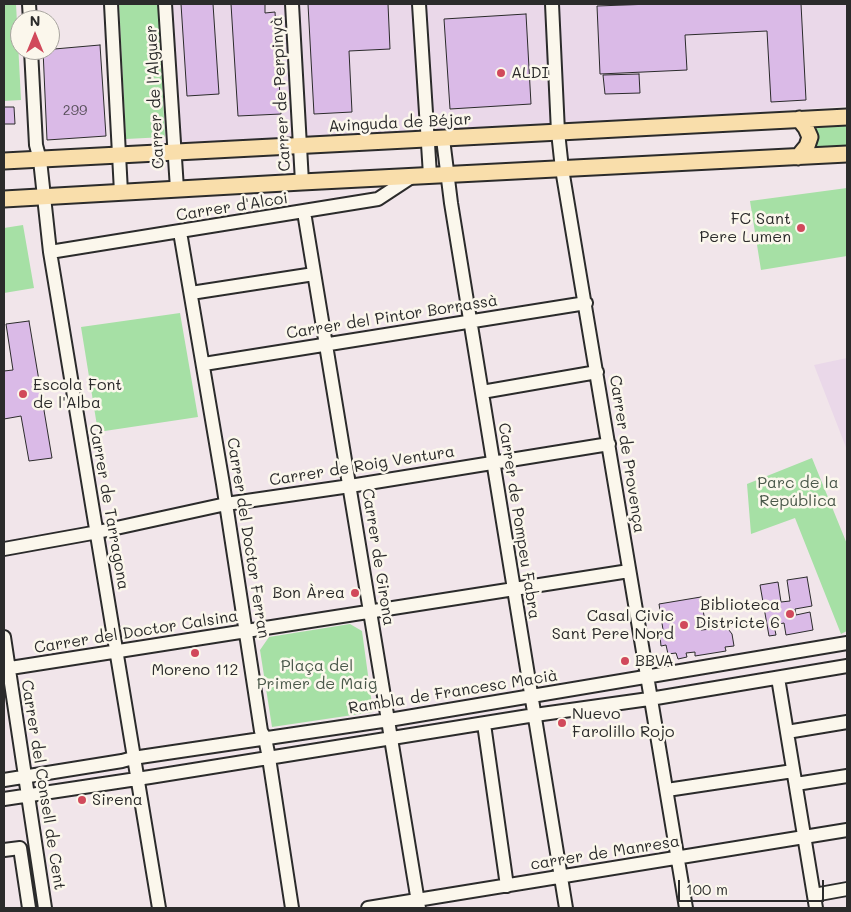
<!DOCTYPE html>
<html>
<head>
<meta charset="utf-8">
<style>
  body { margin:0 }
  #map { position:relative; width:851px; height:912px; overflow:hidden; background:#f1e5ea; font-family:Mali,sans-serif }
  canvas { display:block }
  .frame { position:absolute; inset:0; border:5px solid #2b2b2b; pointer-events:none }
  .north { position:absolute; left:10px; top:10px; width:50px; height:50px; box-sizing:border-box; background:#fbf7ec; border:1px solid #a8a59f; border-radius:50%; rotate:0deg; font-size:14px; font-weight:700; line-height:20px; text-align:center; color:#2b2b2b }
  .north::after { content:''; display:block; margin:auto; width:18px; height:22px; background:#d1495b; clip-path:polygon(50% 0,100% 100%,50% 72%,0 100%) }
  .scale { position:absolute; left:678px; top:880px; width:146px; height:22px; box-sizing:border-box; border:2px solid #2b2b2b; border-top:0; padding-left:6px; font-size:15px; line-height:18px; white-space:nowrap; color:#2b2b2b; -webkit-text-stroke:4px #fbf7ec; paint-order:stroke }
</style>
</head>
<body>
<div id="map">
<canvas width="851" height="912"></canvas>
<div class="frame"></div>
<div class="north">N</div>
<div class="scale">100 m</div>
</div>
<script>
const c = document.querySelector('canvas').getContext('2d');
c.lineJoin = 'round';
function paint(path, color) {
  c.fillStyle = color;
  c.fill(path, 'evenodd');
}
function shape(rows) {
  const path = new Path2D();
  for (const r of rows) {
    path.moveTo(r[0], r[1]);
    for (let i = 2; i < r.length; i += 2) path.lineTo(r[i], r[i + 1]);
  }
  return path;
}
function strokePath(path, color, width, dash) {
  c.strokeStyle = color;
  c.lineWidth = width;
  c.lineCap = dash ? 'butt' : 'round';
  c.setLineDash(dash || []);
  c.stroke(path);
}
function label(font, color, halo, rows, align = 'center') {
  c.font = font + ' Mali,sans-serif';
  c.lineWidth = 5;
  c.setLineDash([]);
  c.textBaseline = 'middle';
  c.strokeStyle = halo;
  c.fillStyle = color;
  for (const [text, x, y, turn = 0] of rows) {
    c.save();
    c.translate(x, y);
    c.rotate((+turn || 0) * Math.PI / 180);
    c.textAlign = isNaN(turn) ? turn : align;
    if (halo) c.strokeText(text, 0, 0);
    c.fillText(text, 0, 0);
    c.restore();
  }
}
const built = shape([
  [159,4,847,4,847,106,168,155],
  [847,358,847,450,814,365]
]);
const green = shape([
  [4,4,16,4,21,100,4,101],
  [119,4,158,4,165,137,126,139],
  [846,123,846,147,810,150,809,124],
  [847,188,847,256,761,270,750,201],
  [23,225,34,288,4,293,4,228],
  [180,313,198,417,98,432,81,327],
  [812,458,847,544,847,631,841,634,795,518,751,534,747,484],
  [350,624,362,631,373,712,272,727,260,650,269,637]
]);
const building = shape([
  [181,4,213,4,219,94,187,96,181,4],
  [231,4,265,4,265,13,275,12,281,114,238,116,231,4],
  [308,4,388,4,390,49,349,51,352,112,314,114,308,4],
  [652,4,801,4,806,100,771,102,767,31,685,35,687,70,600,74,597,6,652,4],
  [526,14,531,104,450,109,444,19,526,14],
  [100,45,106,136,47,140,43,50,100,45],
  [639,74,640,93,605,94,603,75,639,74],
  [4,107,14,107,15,124,4,124,4,107],
  [29,321,52,458,29,461,21,416,4,419,4,371,13,370,6,324,29,321],
  [807,577,812,606,795,609,796,615,810,612,813,630,786,635,784,623,774,625,776,635,769,636,760,585,778,582,781,602,790,601,787,580,807,577],
  [701,597,705,622,700,623,701,630,712,629,722,621,732,634,734,646,725,647,726,651,695,656,695,652,686,653,687,657,678,659,676,653,668,654,666,645,661,646,660,636,664,636,659,604,701,597]
]);
const minor = shape([
  [29,4,30,20],
  [111,4,121,192],
  [165,4,177,189],
  [292,4,302,182],
  [419,4,430,175],
  [552,4,558,132,562,169,686,908],
  [31,50,36,145,40,160,50,252,159,908],
  [443,139,451,203,566,908],
  [304,212,419,908],
  [180,232,223,484,261,731,265,738,269,758,292,908],
  [50,252,378,199,413,176],
  [191,293,314,274],
  [204,364,586,303],
  [482,392,597,372],
  [4,549,98,532,226,504,350,486,609,444],
  [4,637,45,908],
  [4,669,629,571],
  [778,678,816,908],
  [484,724,507,886],
  [787,732,847,722],
  [4,780,122,761,133,758,389,720,847,643],
  [796,784,847,776],
  [667,790,793,771],
  [4,799,150,777,535,715,656,698,847,666],
  [4,850,20,848,29,908],
  [814,895,847,889],
  [368,908,847,830]
]);
const major = shape([
  [798,157,807,146,810,137,806,128,799,119],
  [4,161,847,117],
  [4,199,302,182,847,154]
]);
const markers = [
  [501,73,5,"#d1495b"],
  [801,228,5,"#d1495b"],
  [23,394,5,"#d1495b"],
  [355,593,5,"#d1495b"],
  [790,614,5,"#d1495b"],
  [684,625,5,"#d1495b"],
  [195,653,5,"#d1495b"],
  [625,661,5,"#d1495b"],
  [562,723,5,"#d1495b"],
  [82,800,5,"#d1495b"]
];
const numberNames = [
  ["299",75,111]
];
const poiNames = [
  ["ALDI",511,73],
  ["FC Sant",791,219,"right"],
  ["Pere Lumen",791,237,"right"],
  ["Escola Font",33,385],
  ["de l'Alba",33,403],
  ["Bon Àrea",345,593,"right"],
  ["Biblioteca",780,605,"right"],
  ["Districte 6",780,623,"right"],
  ["Casal Civic",674,616,"right"],
  ["Sant Pere Nord",674,634,"right"],
  ["BBVA",635,661],
  ["Moreno 112",195,670,"center"],
  ["Nuevo",572,714],
  ["Farolillo Rojo",572,732],
  ["Sirena",92,800]
];
const streetNames = [
  ["Carrer de Perpinyà",281,94,-93],
  ["Carrer de l'Alguer",155,97,-93],
  ["Avinguda de Béjar",400,123,-3],
  ["Carrer d'Alcoi",232,207,-9],
  ["Carrer del Pintor Borrassà",392,317,-9],
  ["Carrer de Provença",627,454,81],
  ["Carrer de Roig Ventura",362,466,-9],
  ["Carrer de Tarragona",109,507,80],
  ["Carrer de Pompeu Fabra",519,521,81],
  ["Carrer del Doctor Ferran",248,538,81],
  ["Carrer de Girona",378,557,81],
  ["Carrer del Doctor Calsina",136,632,-9],
  ["Rambla de Francesc Macià",453,692,-9],
  ["Carrer del Consell de Cent",43,785,81],
  ["carrer de Manresa",605,853,-9]
];
const parkNames = [
  ["Parc de la",798,483],
  ["República",798,501],
  ["Plaça del",317,666],
  ["Primer de Maig",317,684]
];
paint(built, '#ead8e9');
paint(green, '#a6e0a5');
paint(building, '#dabae7');
strokePath(building, '#2b2b2b', 1);
strokePath(minor, '#2b2b2b', 16);
strokePath(major, '#2b2b2b', 19);
strokePath(minor, '#fbf7ec', 12);
strokePath(major, '#f9deab', 15);
for (const [x, y, r, color] of markers) {
  const dot = new Path2D();
  dot.arc(x, y, r, 0, 2 * Math.PI);
  c.fillStyle = color;
  c.fill(dot);
  strokePath(dot, '#fbf7ec', 2);
}
label('14px', '#574f5a', null, numberNames);
label('16px', '#2b2b2b', '#fbf7ec', poiNames, 'left');
label('16px', '#2b2b2b', '#fbf7ec', streetNames);
label('16px', '#4a584a', '#fbf7ec', parkNames);
</script>
</body>
</html>
